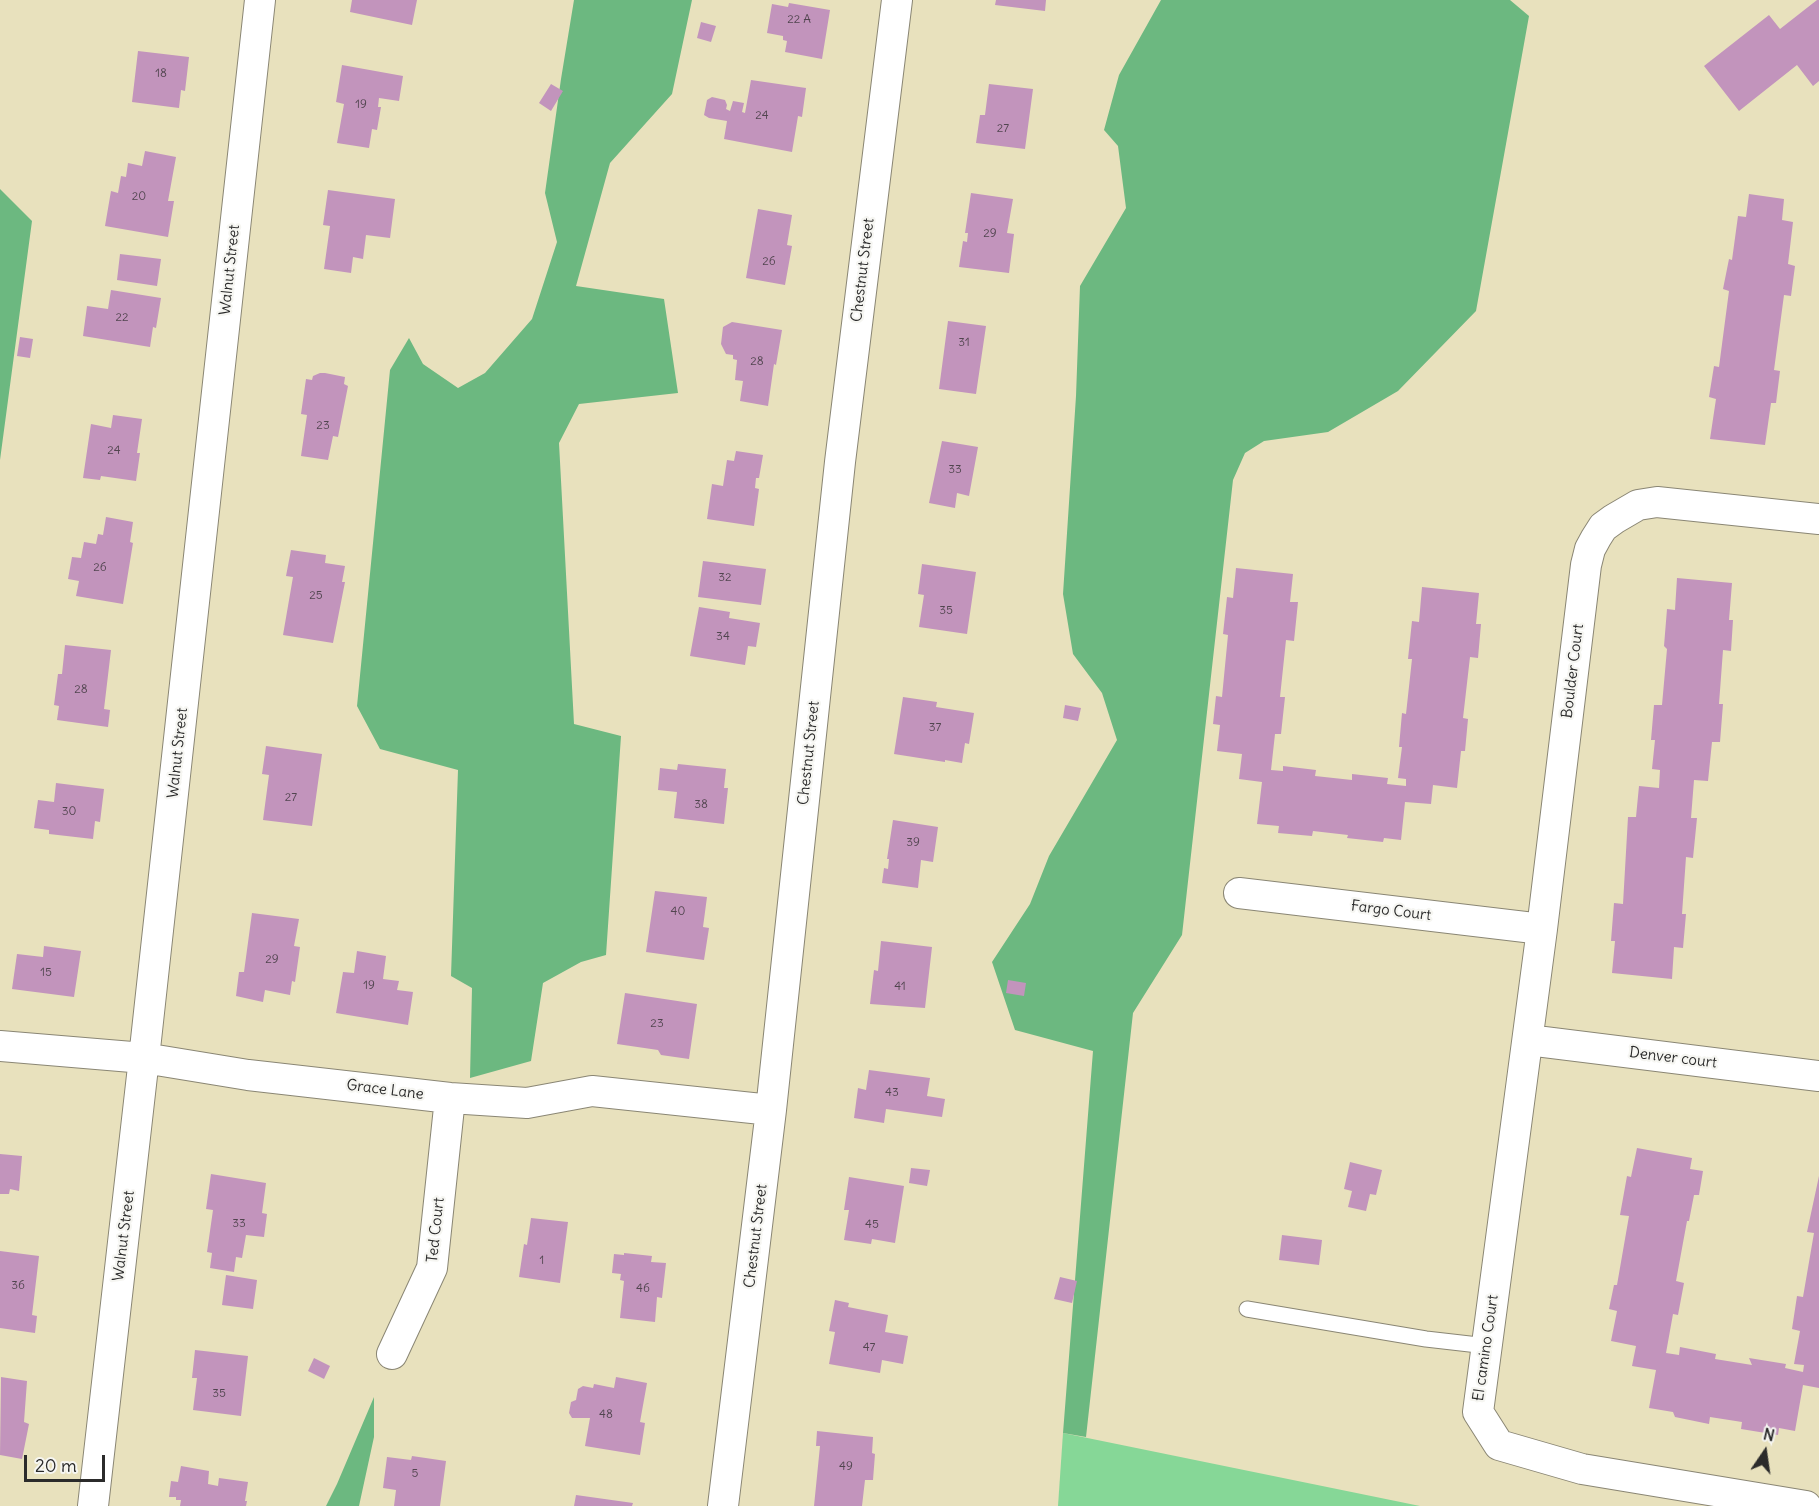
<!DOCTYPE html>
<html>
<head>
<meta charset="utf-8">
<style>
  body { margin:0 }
  #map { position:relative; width:1819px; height:1506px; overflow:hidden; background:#e8e1bd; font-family:Delius,sans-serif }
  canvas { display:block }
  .north { position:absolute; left:1735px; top:1422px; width:60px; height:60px; -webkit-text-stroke:4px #f6f6f2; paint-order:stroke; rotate:13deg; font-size:16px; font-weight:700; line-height:24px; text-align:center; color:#2b2b2b }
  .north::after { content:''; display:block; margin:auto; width:21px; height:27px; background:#2b2b2b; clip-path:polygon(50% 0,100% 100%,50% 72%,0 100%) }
  .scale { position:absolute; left:24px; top:1455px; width:81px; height:27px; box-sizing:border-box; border:3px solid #2b2b2b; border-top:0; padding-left:8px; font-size:18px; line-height:21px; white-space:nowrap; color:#2b2b2b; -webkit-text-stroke:4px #f6f6f2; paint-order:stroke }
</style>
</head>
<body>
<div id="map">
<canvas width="1819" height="1506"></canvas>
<div class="north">N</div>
<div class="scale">20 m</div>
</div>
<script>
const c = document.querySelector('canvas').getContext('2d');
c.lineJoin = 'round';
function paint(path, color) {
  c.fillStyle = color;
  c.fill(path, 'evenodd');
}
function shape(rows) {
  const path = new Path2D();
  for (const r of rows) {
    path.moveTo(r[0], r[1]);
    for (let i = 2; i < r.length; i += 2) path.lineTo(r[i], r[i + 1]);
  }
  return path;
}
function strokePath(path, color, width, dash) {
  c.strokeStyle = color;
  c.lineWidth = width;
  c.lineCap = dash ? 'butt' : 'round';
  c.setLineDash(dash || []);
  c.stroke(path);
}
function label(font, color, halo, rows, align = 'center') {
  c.font = font + ' Delius,sans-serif';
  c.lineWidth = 4.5;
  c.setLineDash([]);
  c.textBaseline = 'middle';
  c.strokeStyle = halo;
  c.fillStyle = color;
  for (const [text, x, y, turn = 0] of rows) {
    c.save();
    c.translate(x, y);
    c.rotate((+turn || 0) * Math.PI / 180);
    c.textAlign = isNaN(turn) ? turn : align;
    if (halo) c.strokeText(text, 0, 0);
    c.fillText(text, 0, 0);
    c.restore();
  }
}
const green = shape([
  [1063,1433,1420,1506,1058,1506]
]);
const forest = shape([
  [574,0,692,0,672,94,610,163,576,286,664,299,678,393,579,404,559,443,574,724,621,736,606,955,581,962,543,983,531,1061,470,1078,472,988,451,976,458,770,380,749,357,706,390,370,409,338,423,364,458,388,485,373,532,319,557,242,545,193,561,79],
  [1161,0,1510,0,1529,16,1476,311,1398,391,1328,432,1264,441,1245,453,1233,480,1182,935,1133,1013,1086,1437,1063,1433,1093,1051,1015,1030,992,962,1030,904,1049,856,1117,740,1102,693,1073,654,1063,594,1076,396,1080,286,1126,208,1118,146,1104,130,1119,75],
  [0,189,32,221,0,460],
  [374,1397,374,1437,359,1506,326,1506,337,1484]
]);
const building = shape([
  [352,0,417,0,412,25,350,12],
  [996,0,1046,0,1045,11,995,5],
  [1817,0,1819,0,1819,81,1813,86,1797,65,1739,111,1704,66,1769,15,1780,29],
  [789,3,830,10,822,59,785,52,787,41,783,40,783,36,767,33,772,4,788,7],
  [701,22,716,26,711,42,697,38],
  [138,51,189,57,185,91,181,90,179,108,132,102],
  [342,65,403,76,399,101,379,98,378,107,381,107,377,130,372,129,369,148,337,143,344,104,336,102],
  [751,80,806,88,802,117,798,116,792,152,724,139,727,121,709,118,704,115,707,100,712,97,725,100,727,105,726,109,730,111,733,101,744,103,742,112,745,113],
  [551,84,563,91,551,111,539,103],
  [989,84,1033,89,1025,149,976,143,980,115,985,115],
  [145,151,176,157,168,201,174,201,168,237,105,226,111,191,118,193,121,176,126,177,128,163,142,166],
  [328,190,395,199,390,238,366,235,363,259,353,257,351,273,324,269,330,226,323,225],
  [971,193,1013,199,1007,233,1014,234,1009,273,959,267,963,241,967,242,968,233,965,233],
  [1749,194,1784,199,1782,220,1793,222,1788,264,1795,266,1791,296,1784,295,1774,370,1780,371,1776,403,1771,403,1765,445,1710,439,1716,399,1709,397,1714,366,1719,367,1729,291,1723,289,1729,259,1732,260,1738,216,1746,217],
  [758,209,792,215,787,245,792,246,785,285,746,278],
  [120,254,161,259,157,286,117,280],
  [111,290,161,298,156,328,153,327,150,347,83,336,87,306,108,309],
  [948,321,986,326,976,394,939,389],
  [732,322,782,330,776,365,774,364,768,406,740,401,743,381,735,380,737,360,733,359,733,355,726,354,721,344,723,327],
  [20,337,33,339,30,358,17,356],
  [320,373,325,373,345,377,344,384,348,386,338,437,333,436,328,460,301,456,307,415,301,414,306,379,312,380,313,376],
  [113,415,142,419,137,453,140,453,136,481,101,476,100,480,83,478,91,424,111,428],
  [942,441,978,447,969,496,957,493,955,508,929,503],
  [736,451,763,455,759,478,756,478,755,488,759,489,754,526,707,519,712,484,723,486,727,460,734,461],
  [106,517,133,522,130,542,133,543,123,604,76,596,79,581,68,579,72,557,81,558,84,542,96,544,98,534,103,535],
  [291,550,326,555,325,563,345,566,342,582,345,582,333,643,283,635,293,577,286,576],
  [703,561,766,569,761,605,698,597],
  [922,564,976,572,967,634,919,627,924,595,918,594],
  [1236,568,1293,574,1290,602,1298,602,1294,641,1286,640,1280,697,1285,697,1281,734,1275,734,1271,770,1283,771,1283,766,1316,770,1315,776,1352,780,1352,774,1388,778,1387,784,1406,786,1406,779,1398,778,1402,747,1399,747,1402,713,1406,714,1412,659,1408,659,1412,621,1419,622,1422,587,1479,593,1476,624,1481,624,1478,658,1470,657,1463,718,1468,719,1465,751,1461,751,1457,788,1433,785,1431,804,1405,802,1401,840,1384,838,1383,842,1347,838,1348,835,1313,831,1312,836,1278,833,1279,826,1257,824,1262,782,1239,779,1242,754,1217,751,1220,725,1213,724,1216,696,1222,697,1228,635,1223,634,1227,597,1233,598],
  [1677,578,1732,583,1729,620,1733,620,1731,651,1723,650,1719,704,1723,704,1720,742,1712,742,1708,781,1694,780,1691,818,1697,818,1693,858,1686,857,1682,914,1686,914,1683,948,1674,947,1672,979,1612,973,1615,941,1611,941,1614,903,1623,904,1628,817,1636,817,1639,786,1659,788,1660,770,1652,769,1655,740,1651,740,1654,705,1662,705,1667,649,1664,646,1667,609,1675,610],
  [699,607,730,612,729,618,760,623,756,647,748,646,745,665,690,656],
  [65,645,111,650,104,709,110,710,108,727,57,720,59,706,54,705,58,674,62,674],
  [903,697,937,702,936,707,974,713,969,744,965,743,962,763,945,760,945,762,894,754],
  [1065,705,1081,708,1078,721,1063,718],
  [266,746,322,754,312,826,263,820,269,775,262,774],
  [678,764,726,769,724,788,728,788,724,824,674,818,677,792,658,790,660,768,677,770],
  [56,783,104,789,100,822,95,821,93,839,49,834,49,830,34,828,38,800,54,802],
  [893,820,938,827,933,862,921,860,918,888,882,883,884,868,888,869,889,859,887,859],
  [655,891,707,897,703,927,709,928,704,960,646,952],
  [252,913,299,919,294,946,300,947,295,982,292,981,290,995,265,990,263,1002,236,996,239,972,244,972],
  [881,941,932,947,925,1008,870,1004,874,970,878,971],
  [44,946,81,951,74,997,12,989,17,954,43,957],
  [357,951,386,956,383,979,399,981,397,990,413,992,408,1025,336,1013,343,972,354,973],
  [1008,980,1026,983,1024,996,1006,993],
  [625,993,697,1004,689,1059,661,1055,658,1050,617,1044],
  [869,1070,930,1078,927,1096,945,1099,942,1117,886,1109,884,1123,854,1118,858,1088,866,1090],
  [1637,1148,1692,1158,1690,1169,1703,1171,1699,1195,1694,1195,1689,1221,1687,1221,1676,1281,1684,1283,1678,1315,1673,1314,1666,1353,1679,1355,1680,1347,1716,1354,1715,1359,1752,1365,1749,1358,1786,1364,1785,1368,1803,1372,1804,1365,1794,1364,1800,1331,1792,1329,1797,1296,1803,1297,1814,1233,1807,1232,1819,1176,1819,1388,1803,1385,1795,1431,1779,1428,1778,1435,1741,1429,1742,1422,1710,1417,1709,1424,1675,1417,1673,1412,1649,1408,1656,1370,1632,1366,1636,1346,1611,1341,1617,1311,1609,1309,1614,1285,1617,1285,1629,1216,1620,1215,1627,1176,1631,1177],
  [0,1154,22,1156,19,1191,10,1189,9,1194,0,1194],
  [1350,1162,1382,1170,1376,1195,1370,1194,1366,1211,1348,1207,1352,1191,1344,1189],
  [911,1168,930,1170,927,1186,909,1183],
  [211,1174,266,1183,262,1213,267,1214,264,1237,246,1235,242,1258,236,1257,234,1272,210,1268,212,1253,207,1252,213,1210,206,1209],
  [849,1177,904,1186,895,1243,872,1239,871,1244,844,1240,849,1210,844,1210],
  [531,1218,568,1222,560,1283,519,1277,524,1244,527,1245],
  [1282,1235,1322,1240,1319,1265,1279,1260],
  [0,1251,39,1256,32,1315,37,1316,35,1333,0,1328],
  [624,1253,652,1256,651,1262,666,1263,662,1298,657,1297,655,1322,620,1318,624,1281,620,1280,621,1274,612,1273,614,1254,624,1255],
  [226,1275,257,1280,253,1309,222,1305],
  [1060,1277,1077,1281,1072,1303,1054,1299],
  [835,1300,849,1303,848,1307,888,1315,885,1332,908,1336,903,1364,882,1360,880,1373,829,1364,835,1332,829,1331],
  [195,1350,248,1356,241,1416,193,1410,197,1378,192,1378],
  [314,1358,330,1366,324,1379,308,1371],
  [1,1377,27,1381,24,1422,29,1424,22,1459,0,1455],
  [616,1377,647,1383,640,1422,645,1423,640,1455,585,1446,590,1418,572,1418,569,1413,571,1402,576,1400,578,1389,583,1386,593,1388,594,1384,614,1388],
  [817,1431,873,1437,872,1453,875,1454,873,1480,865,1480,862,1506,814,1506,820,1446,816,1446],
  [412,1456,446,1461,440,1506,394,1506,396,1490,383,1488,387,1457,411,1460],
  [181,1466,209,1471,208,1484,218,1486,219,1478,248,1482,245,1501,247,1501,246,1506,180,1506,181,1500,176,1500,176,1497,169,1497,171,1481,178,1482],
  [576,1495,633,1503,632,1506,574,1506]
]);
const lane = shape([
  [1247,1309,1426,1339,1487,1346]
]);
const street = shape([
  [1239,893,1542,929],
  [1528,1040,1819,1076],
  [0,1046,144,1058,248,1075,450,1098,527,1103,592,1091,771,1110],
  [392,1354,432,1268,450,1098],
  [93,1506,144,1058,260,0],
  [723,1506,771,1110,840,462,897,0],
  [1806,1506,1582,1469,1499,1445,1478,1412,1542,929,1586,565,1590,549,1596,538,1603,527,1614,519,1638,505,1657,502,1819,519]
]);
const numberNames = [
  ["22 A",799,20],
  ["18",161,74],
  ["19",361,105],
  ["24",762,116],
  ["27",1003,129],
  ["20",139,197],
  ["29",990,234],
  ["26",769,262],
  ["22",122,318],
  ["31",964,343],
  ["28",757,362],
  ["23",323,426],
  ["24",114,451],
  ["33",955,470],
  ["26",100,568],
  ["32",725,578],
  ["25",316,596],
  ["35",946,611],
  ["34",723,637],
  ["28",81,690],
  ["37",935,728],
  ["27",291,798],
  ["38",701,805],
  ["30",69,812],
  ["39",913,843],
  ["40",678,912],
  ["29",272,960],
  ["15",46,973],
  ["19",369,986],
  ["41",900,987],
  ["23",657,1024],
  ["43",892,1093],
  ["33",239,1224],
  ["45",872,1225],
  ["1",542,1261],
  ["36",18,1286],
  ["46",643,1289],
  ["47",869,1348],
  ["35",219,1394],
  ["48",606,1415],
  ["49",846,1467],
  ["5",415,1474]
];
const streetNames = [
  ["Walnut Street",230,270,-84],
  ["Chestnut Street",863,270,-83],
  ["Boulder Court",1573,671,-83],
  ["Walnut Street",178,753,-84],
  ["Chestnut Street",809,753,-84],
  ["Fargo Court",1391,911,7],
  ["Denver court",1673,1058,7],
  ["Grace Lane",385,1090,7],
  ["Ted Court",436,1230,-84],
  ["Walnut Street",124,1236,-83],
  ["Chestnut Street",756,1236,-83],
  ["El camino Court",1486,1348,-82]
];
paint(green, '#86d797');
paint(forest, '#6cb880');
paint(building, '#c294bc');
strokePath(lane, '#8a8674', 17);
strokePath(street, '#8a8674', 32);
strokePath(lane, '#fff', 15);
strokePath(street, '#fff', 30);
label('12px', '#51454f', null, numberNames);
label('15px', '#2b2b2b', '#f6f6f2', streetNames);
</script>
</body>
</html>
